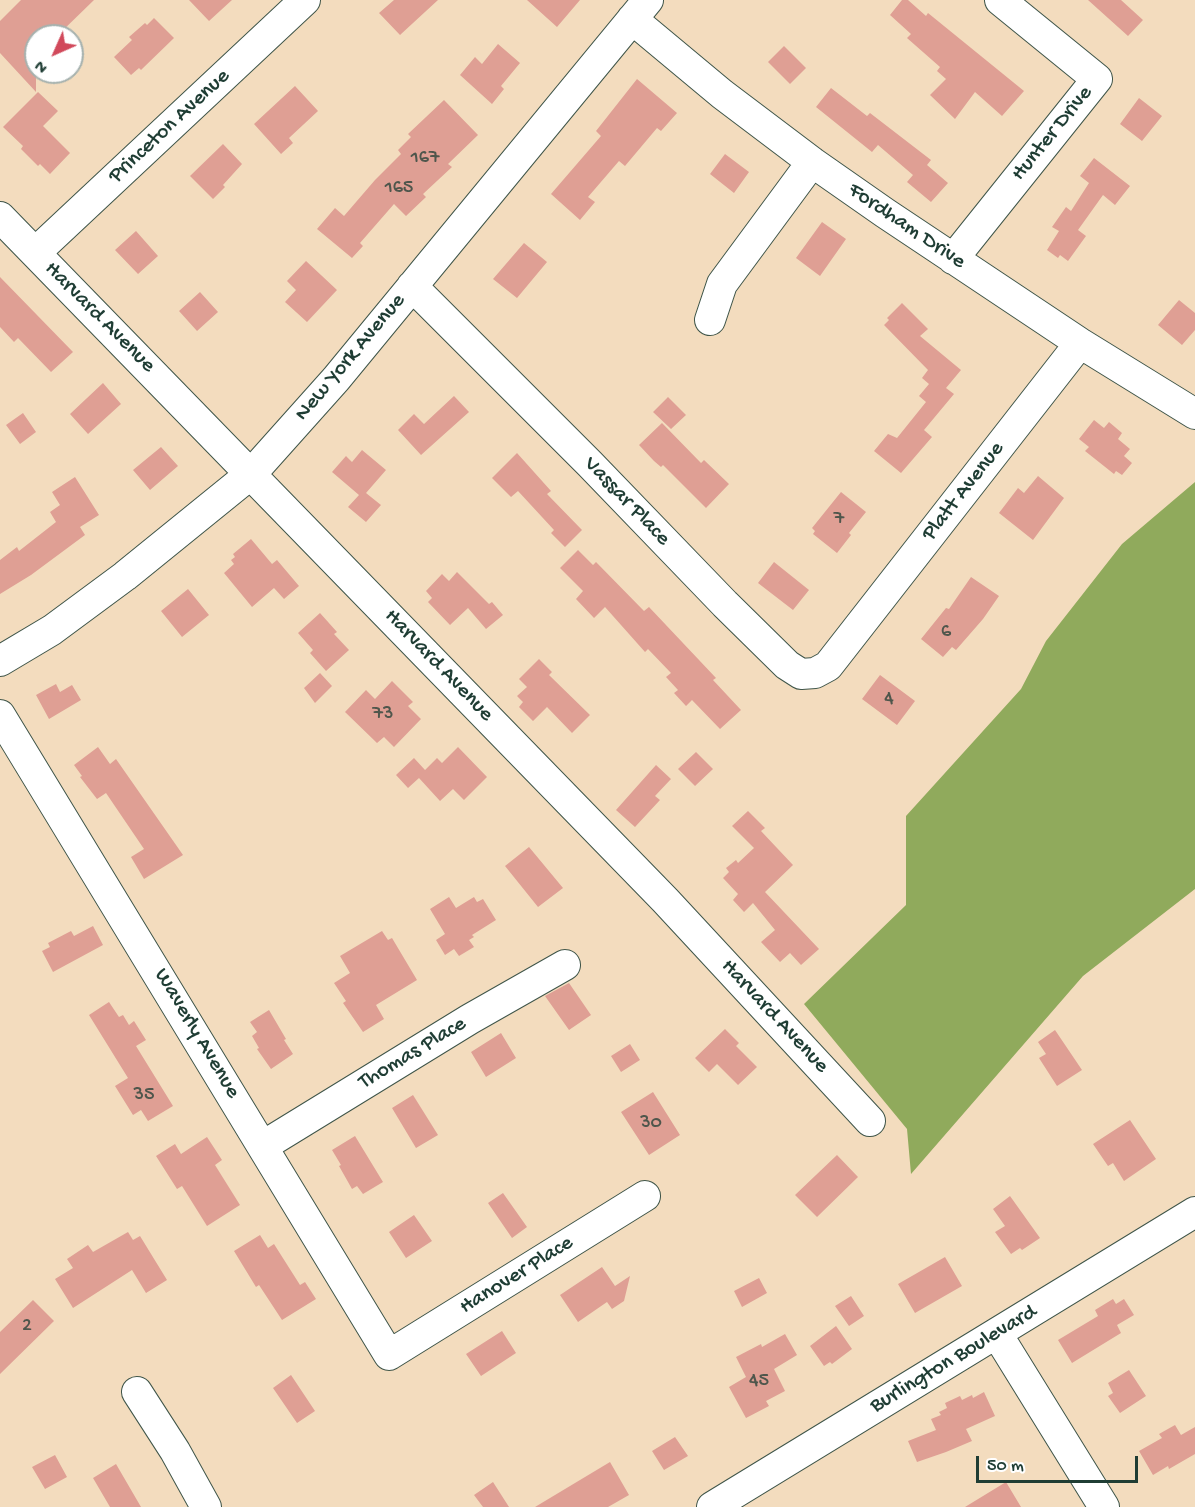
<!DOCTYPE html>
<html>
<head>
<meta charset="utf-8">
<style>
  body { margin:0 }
  #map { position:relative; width:1195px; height:1507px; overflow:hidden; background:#f3dcbe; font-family:"Gochi Hand",sans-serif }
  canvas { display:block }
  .north { position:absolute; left:24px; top:24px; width:60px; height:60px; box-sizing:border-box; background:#fff; border:2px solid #a5b1ae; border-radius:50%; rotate:225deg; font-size:16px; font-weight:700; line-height:24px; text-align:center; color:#1f3d34 }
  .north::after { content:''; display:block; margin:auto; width:21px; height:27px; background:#d1495b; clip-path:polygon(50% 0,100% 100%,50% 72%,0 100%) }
  .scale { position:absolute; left:976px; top:1456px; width:162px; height:27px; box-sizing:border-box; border:3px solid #1f3d34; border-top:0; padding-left:8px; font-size:18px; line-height:21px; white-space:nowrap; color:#1f3d34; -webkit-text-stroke:4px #fff; paint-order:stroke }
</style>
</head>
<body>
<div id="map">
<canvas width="1195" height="1507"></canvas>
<div class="north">N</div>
<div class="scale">50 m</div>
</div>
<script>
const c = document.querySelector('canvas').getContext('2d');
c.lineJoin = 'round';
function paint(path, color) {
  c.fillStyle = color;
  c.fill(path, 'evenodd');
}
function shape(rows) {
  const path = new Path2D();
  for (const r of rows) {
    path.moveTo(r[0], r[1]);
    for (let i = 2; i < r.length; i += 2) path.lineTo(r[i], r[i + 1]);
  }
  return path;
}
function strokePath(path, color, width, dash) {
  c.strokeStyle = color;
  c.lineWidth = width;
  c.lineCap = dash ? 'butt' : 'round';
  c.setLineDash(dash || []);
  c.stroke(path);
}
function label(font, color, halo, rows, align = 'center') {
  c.font = font + ' "Gochi Hand",sans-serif';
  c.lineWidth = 5;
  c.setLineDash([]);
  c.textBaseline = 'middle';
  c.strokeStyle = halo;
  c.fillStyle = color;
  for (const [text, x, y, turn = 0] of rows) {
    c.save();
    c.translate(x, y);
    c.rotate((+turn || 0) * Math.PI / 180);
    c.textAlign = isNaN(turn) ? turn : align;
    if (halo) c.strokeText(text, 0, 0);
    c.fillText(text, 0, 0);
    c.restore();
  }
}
const forest = shape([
  [1195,482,1195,889,1083,976,911,1174,907,1129,804,1004,906,905,906,816,1021,689,1046,641,1122,544]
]);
const building = shape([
  [21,0,94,0,57,36,36,36,36,92,0,53,0,21],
  [189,0,232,0,209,21],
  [394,0,438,0,400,35,379,13],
  [527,0,580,0,557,27],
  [902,0,908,0,926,16,928,13,1024,91,1002,116,975,92,955,119,930,95,946,79,937,71,940,67,907,38,911,34,890,15],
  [1088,0,1121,0,1143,20,1128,36],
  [154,18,174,38,141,70,139,68,131,75,114,57,132,40,129,37,145,23,147,25],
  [498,44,520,63,501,86,504,89,492,104,460,75,475,57,482,64],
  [784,46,806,68,790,84,768,62],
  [637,79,677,113,661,131,657,128,625,166,619,161,588,197,595,202,580,220,551,194,601,136,596,131],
  [295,86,318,111,289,138,293,143,281,154,254,124],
  [831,88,867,116,870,113,931,160,927,165,948,183,931,202,907,182,913,175,878,145,872,152,816,107],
  [38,92,58,111,43,126,70,153,50,174,40,164,38,166,21,149,23,146,3,127],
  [1139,98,1162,116,1142,141,1120,124],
  [444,100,478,135,448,164,452,167,423,194,426,197,406,216,394,204,360,243,363,246,352,258,317,229,335,208,344,216,375,180,401,154,398,150,411,137,408,134],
  [223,144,242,164,223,185,225,187,213,199,190,176],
  [725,154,749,172,734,193,710,174],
  [1094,158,1130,186,1115,205,1103,195,1078,230,1086,236,1068,261,1060,255,1058,258,1047,250,1059,231,1052,227,1066,207,1071,211,1089,183,1080,176],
  [822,222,846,239,820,276,796,258],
  [136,231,158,256,138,274,115,250],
  [524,243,547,262,517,298,493,279],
  [306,261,337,290,307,322,285,302,296,290,287,281],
  [0,277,73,352,51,372,18,338,14,342,0,327],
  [200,292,218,312,197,331,179,311],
  [1179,300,1195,313,1195,330,1182,345,1158,325],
  [902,303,928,329,920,336,961,370,946,388,954,394,924,430,932,437,901,473,874,451,888,434,897,438,926,402,919,396,929,384,922,378,928,370,884,325,889,320,887,318],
  [103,383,121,404,88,434,70,414],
  [454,396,469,412,421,455,398,430,414,414,424,424],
  [668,397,686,415,671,429,653,412],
  [23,413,36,432,20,444,6,425],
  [1094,420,1104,428,1109,422,1122,433,1118,439,1130,449,1124,456,1132,463,1122,475,1116,471,1114,474,1085,451,1089,447,1079,439],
  [662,423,701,463,704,460,729,484,706,508,663,465,661,467,654,461,639,445],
  [161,447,178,466,150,490,133,470],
  [362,450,386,470,366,493,381,505,366,522,348,507,359,495,332,472,346,456,352,462],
  [517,453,551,491,547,494,582,530,565,547,551,533,554,530,518,491,511,497,492,478],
  [1038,476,1064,498,1033,540,999,513,1018,488,1024,493],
  [75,477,99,515,80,527,85,535,31,575,0,594,0,560,17,547,19,551,56,522,50,512,60,505,52,492],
  [841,492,866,512,849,533,851,535,837,553,813,534,815,531,812,528],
  [251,539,272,564,277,560,299,586,284,599,274,588,252,607,224,573,234,564,231,560,235,557,233,554],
  [578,550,593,565,596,562,644,611,649,607,716,678,713,680,741,710,720,729,692,700,686,706,674,693,678,690,666,677,671,673,648,649,645,652,605,607,594,618,576,599,583,591,560,568],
  [774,562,809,590,793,610,758,583],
  [457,572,489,604,492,602,503,615,486,629,468,608,450,625,428,602,432,598,426,591,442,574,449,581],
  [971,577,999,596,983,619,956,650,952,647,943,657,921,639,946,608,949,609],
  [188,589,209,615,182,637,161,611],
  [320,613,337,632,334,634,349,650,326,671,310,653,313,650,298,633],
  [539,659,552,672,549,675,590,715,572,733,547,707,533,721,519,707,523,702,517,696,527,687,519,679],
  [320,673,332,686,315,703,304,688],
  [880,675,915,701,897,725,862,699],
  [392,681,413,702,408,706,421,719,394,747,384,737,377,743,345,712,366,690,375,699],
  [56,684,60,692,72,685,81,700,49,719,36,695],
  [98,747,110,764,116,759,183,855,144,879,131,857,144,849,106,793,97,799,80,777,82,776,74,765],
  [458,747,487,777,464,800,453,789,440,801,419,778,408,788,396,775,414,758,425,770,437,758,442,763],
  [696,752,713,769,695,786,678,769],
  [656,765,671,779,655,796,660,800,635,827,616,810],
  [748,811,765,828,761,831,793,865,765,892,819,949,801,965,790,953,780,962,761,942,775,930,753,903,744,912,733,900,738,894,723,878,729,872,726,868,736,860,738,863,754,848,732,826],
  [529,847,563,888,538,907,505,866],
  [449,897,456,908,474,897,477,902,483,899,496,920,472,935,474,937,469,940,474,947,459,956,454,949,445,955,436,940,445,934,430,909],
  [93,926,103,945,53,972,42,951,50,947,48,943,71,931,74,936],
  [382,931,388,940,392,938,417,980,376,1005,384,1019,363,1032,343,1003,346,1001,334,983,350,973,340,956],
  [569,983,591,1015,569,1030,545,996],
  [109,1002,119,1017,123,1015,129,1025,134,1021,146,1040,136,1046,173,1106,148,1121,141,1110,133,1115,115,1086,128,1078,89,1015],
  [269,1010,286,1039,284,1040,293,1054,271,1069,257,1049,259,1048,252,1036,257,1032,250,1022],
  [725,1029,739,1043,736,1046,757,1067,738,1085,717,1064,709,1072,695,1058],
  [1055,1030,1082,1070,1057,1086,1039,1058,1046,1054,1038,1042],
  [501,1033,516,1058,486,1077,471,1052],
  [630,1044,640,1060,621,1072,611,1056],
  [653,1092,680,1135,649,1155,621,1112],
  [413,1095,438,1135,416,1148,392,1108],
  [1130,1120,1156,1159,1124,1181,1113,1163,1108,1166,1093,1144],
  [355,1136,383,1182,363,1194,357,1186,352,1189,339,1166,341,1165,332,1150],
  [207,1137,222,1160,215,1165,240,1205,207,1226,182,1186,177,1189,156,1156,175,1144,181,1154],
  [837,1155,858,1177,817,1217,795,1195],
  [503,1193,527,1227,512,1238,488,1203],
  [1010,1196,1040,1238,1022,1250,1020,1248,1011,1254,995,1232,1005,1226,993,1209],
  [414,1215,432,1241,406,1258,389,1232],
  [128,1232,133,1240,140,1236,167,1280,146,1293,132,1270,73,1308,55,1279,73,1268,67,1259,88,1245,93,1252],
  [260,1235,268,1248,274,1244,300,1285,305,1282,316,1299,282,1320,259,1285,256,1287,234,1251],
  [945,1257,962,1286,915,1313,898,1284],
  [602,1267,615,1286,630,1276,624,1301,612,1309,607,1302,578,1322,560,1295],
  [759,1278,767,1293,742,1307,734,1291],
  [851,1296,864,1316,849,1326,835,1306],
  [1113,1299,1116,1304,1124,1299,1134,1315,1117,1325,1121,1333,1072,1363,1058,1340,1098,1316,1095,1310],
  [33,1300,54,1321,0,1374,0,1332],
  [836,1326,852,1349,832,1364,830,1362,824,1366,810,1346],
  [502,1331,516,1353,481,1376,466,1354],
  [785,1334,797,1355,774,1369,785,1391,766,1401,769,1406,746,1418,729,1387,746,1377,736,1357,761,1344,762,1347],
  [1129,1370,1146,1396,1120,1413,1108,1396,1113,1393,1108,1383],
  [291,1375,315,1411,297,1423,273,1388],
  [984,1392,995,1416,966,1429,972,1441,946,1452,917,1462,908,1441,936,1430,931,1419,941,1415,939,1412,947,1408,945,1403,960,1396,962,1400,972,1395,973,1398],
  [1175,1425,1181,1435,1195,1427,1195,1454,1169,1469,1168,1466,1153,1475,1139,1451,1162,1438,1159,1434],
  [675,1437,688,1456,664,1470,652,1451],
  [55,1455,67,1477,45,1489,32,1467],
  [610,1462,629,1495,608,1507,535,1507],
  [116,1464,141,1507,110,1507,93,1478],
  [493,1482,509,1507,483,1507,474,1495],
  [1006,1482,1021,1507,965,1507]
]);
const minor = shape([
  [632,19,722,94,812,162,885,213,1080,343,1195,414],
  [0,217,665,900,870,1121],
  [35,253,305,0],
  [953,259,1097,79,1000,0],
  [412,286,590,464,725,604,787,665,801,674,815,673,828,666,1080,343],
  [710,320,722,284,812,162],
  [0,661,52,630,125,576,252,473,336,379,648,0],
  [0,715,389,1355,645,1196],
  [263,1146,470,1019,565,965],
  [997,1334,1104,1507],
  [137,1392,175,1451,206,1507],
  [712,1507,1195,1212]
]);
const numberNames = [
  ["167",425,159],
  ["165",399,189],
  ["7",839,520],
  ["6",946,633],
  ["4",889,700],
  ["73",383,715],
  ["35",144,1096],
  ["30",651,1124],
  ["2",27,1327],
  ["45",759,1382]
];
const streetNames = [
  ["Princeton Avenue",170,127,-43],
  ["Hunter Drive",1053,134,-51],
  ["Fordham Drive",906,227,34],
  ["Harvard Avenue",99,318,45],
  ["New York Avenue",351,358,-50],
  ["Platt Avenue",964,492,-52],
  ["Vassar Place",626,502,46],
  ["Harvard Avenue",438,666,46],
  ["Harvard Avenue",774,1017,47],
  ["Waverly Avenue",196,1034,59],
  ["Thomas Place",413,1054,-31],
  ["Hanover Place",517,1276,-32],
  ["Burlington Boulevard",954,1360,-31]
];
paint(forest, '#90aa5c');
paint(building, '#df9f94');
strokePath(minor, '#3f5549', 32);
strokePath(minor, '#fff', 30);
label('20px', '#4f564c', null, numberNames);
label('22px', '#1f3d34', '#fff', streetNames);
</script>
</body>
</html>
